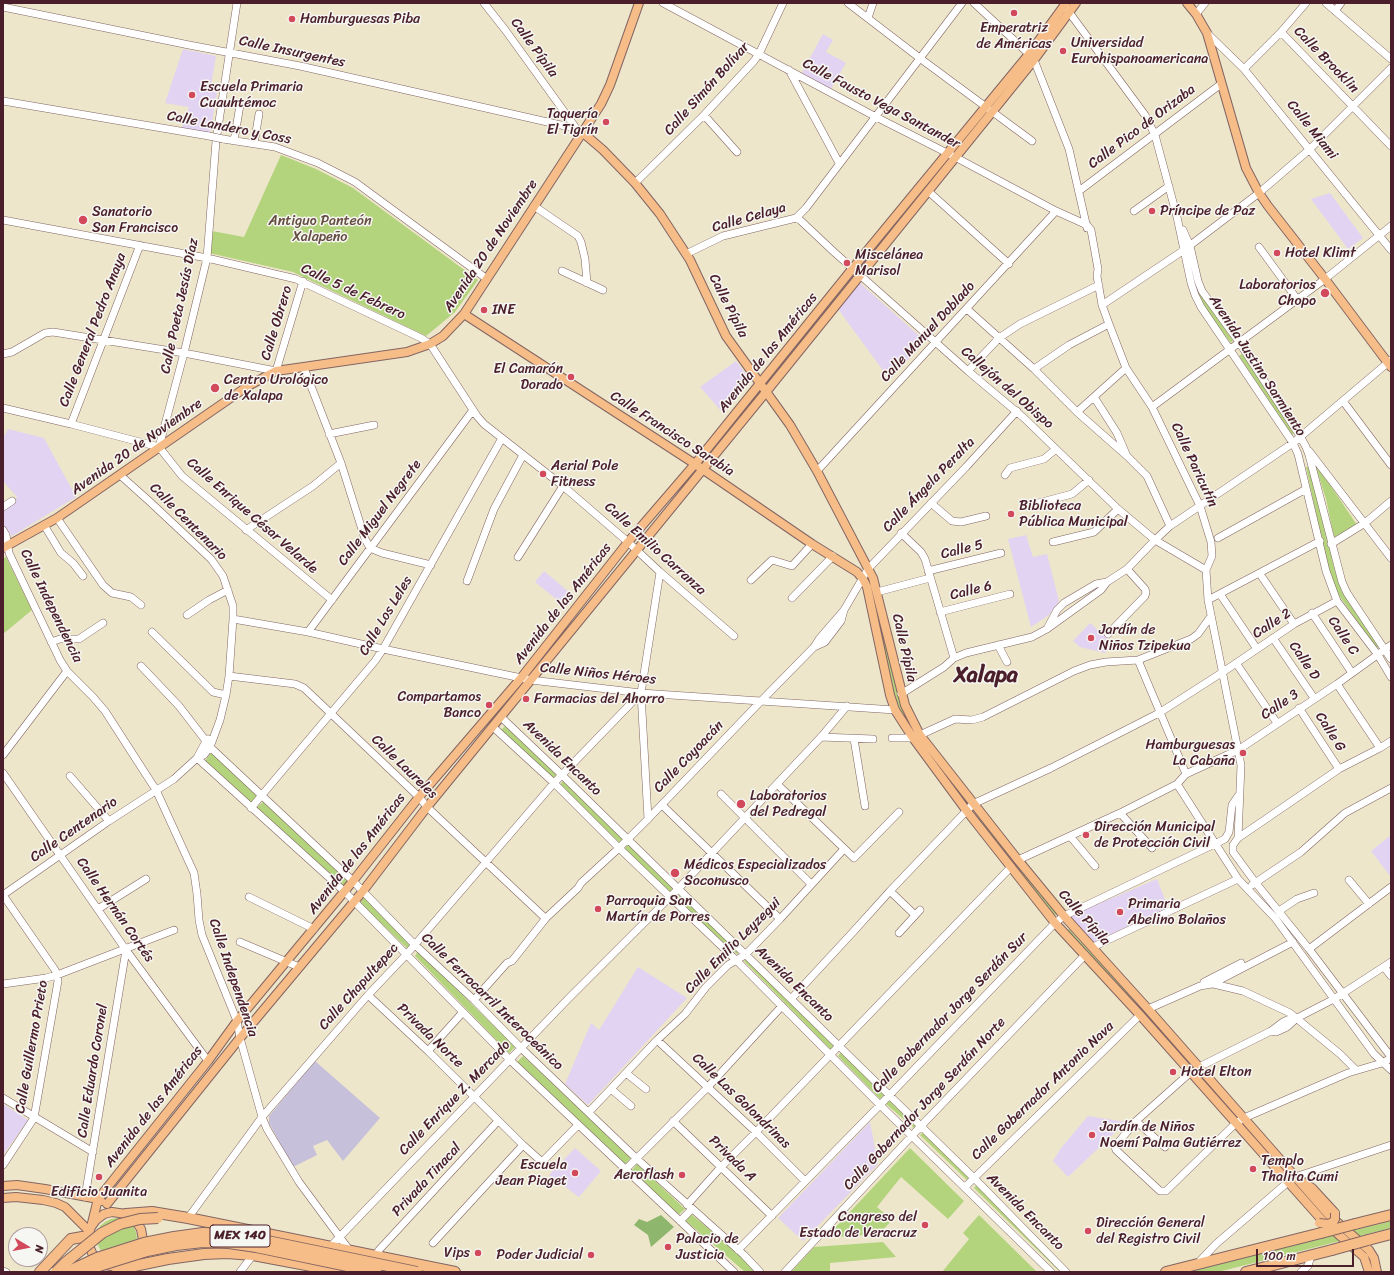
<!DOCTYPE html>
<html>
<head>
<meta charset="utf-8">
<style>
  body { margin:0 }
  #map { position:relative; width:1394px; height:1275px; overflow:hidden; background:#ede6cb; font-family:Sriracha,sans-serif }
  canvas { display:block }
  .frame { position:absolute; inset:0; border:4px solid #4a1f2b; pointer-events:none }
  .north { position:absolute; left:8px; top:1227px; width:40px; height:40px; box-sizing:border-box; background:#f6f6f2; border:1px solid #b1a0a2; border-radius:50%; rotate:100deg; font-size:11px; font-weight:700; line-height:16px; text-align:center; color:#4a1f2b }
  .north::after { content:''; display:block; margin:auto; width:14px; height:18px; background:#d1495b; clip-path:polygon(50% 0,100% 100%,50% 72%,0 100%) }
  .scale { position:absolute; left:1256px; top:1249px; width:98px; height:18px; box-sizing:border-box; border:2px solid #4a1f2b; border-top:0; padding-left:5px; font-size:12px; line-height:14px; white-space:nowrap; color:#4a1f2b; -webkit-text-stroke:3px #f6f6f2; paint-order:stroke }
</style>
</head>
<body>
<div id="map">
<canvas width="1394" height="1275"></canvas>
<div class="frame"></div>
<div class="north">N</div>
<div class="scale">100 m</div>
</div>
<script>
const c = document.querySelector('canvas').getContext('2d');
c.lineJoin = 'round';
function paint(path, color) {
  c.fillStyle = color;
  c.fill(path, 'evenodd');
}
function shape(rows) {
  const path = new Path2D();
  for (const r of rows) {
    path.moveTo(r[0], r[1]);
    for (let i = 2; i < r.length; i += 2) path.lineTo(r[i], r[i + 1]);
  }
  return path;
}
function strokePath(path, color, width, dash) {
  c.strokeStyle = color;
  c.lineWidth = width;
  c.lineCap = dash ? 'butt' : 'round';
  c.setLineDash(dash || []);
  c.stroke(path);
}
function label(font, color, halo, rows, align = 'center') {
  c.font = font + ' Sriracha,sans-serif';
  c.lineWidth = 3;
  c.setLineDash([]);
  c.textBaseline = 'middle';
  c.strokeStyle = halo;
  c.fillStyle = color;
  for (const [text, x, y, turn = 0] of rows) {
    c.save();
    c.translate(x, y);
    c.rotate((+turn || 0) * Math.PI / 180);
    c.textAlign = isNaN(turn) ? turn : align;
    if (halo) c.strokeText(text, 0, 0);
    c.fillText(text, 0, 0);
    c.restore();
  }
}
const built = shape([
  [823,34,833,40,826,52,846,63,831,89,801,74],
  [183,49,216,56,211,85,218,87,210,133,181,130,189,107,165,103],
  [1330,193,1363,238,1348,249,1311,199],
  [859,282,925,341,890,380,838,309],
  [736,361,751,381,723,413,700,387],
  [8,429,44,438,76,497,12,536,3,524,3,509,17,497,3,481,3,438],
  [1026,535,1033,557,1047,554,1059,601,1049,615,1031,627,1008,539],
  [544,571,575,597,566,607,535,582],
  [1090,623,1113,644,1105,653,1080,647,1073,641],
  [1391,835,1391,877,1371,851],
  [1157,879,1168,907,1093,943,1070,916],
  [638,967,687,998,588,1105,565,1084,591,1023,599,1030],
  [3,1104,28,1120,3,1155],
  [1088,1116,1126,1122,1068,1177,1053,1161,1061,1148],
  [870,1122,878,1164,803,1241,778,1218],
  [575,1148,601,1171,579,1197,549,1175]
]);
const industrial = shape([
  [315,1061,380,1118,343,1161,327,1140,313,1146,317,1155,293,1167,269,1123,269,1116]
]);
const green = shape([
  [281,155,316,169,353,188,478,280,455,312,426,336,293,272,209,253,212,231,244,237],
  [1189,256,1199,291,1233,341,1231,343,1202,305,1195,292],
  [1242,354,1295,432,1292,435,1239,356],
  [1314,461,1357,525,1334,537,1326,499],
  [1310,466,1335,571,1342,592,1379,646,1376,648,1338,594,1329,572,1306,467],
  [6,557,32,610,3,634,3,558],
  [873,588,901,706,919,738,965,799,963,801,916,740,897,707,869,589],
  [505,726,557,775,553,780,501,730],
  [211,753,259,795,251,803,205,761],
  [563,781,623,839,619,842,559,786],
  [263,802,351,880,345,887,256,808],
  [979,816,1057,913,1054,916,976,819],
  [628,844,675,890,670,895,624,849],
  [366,895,415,941,408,949,360,903],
  [679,895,743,949,737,954,675,899],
  [1069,929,1090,952,1149,1013,1196,1069,1066,931],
  [418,951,515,1047,509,1053,415,956],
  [749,955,838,1046,832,1051,744,961],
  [843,1050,887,1092,880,1099,838,1056],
  [523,1056,632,1157,625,1164,517,1062],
  [892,1098,919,1122,914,1128,886,1104],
  [925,1130,972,1175,967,1180,920,1135],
  [910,1148,964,1201,948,1219,901,1177,877,1207,892,1220,881,1232,878,1234,836,1237,832,1231],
  [637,1164,685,1209,678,1215,632,1170],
  [979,1182,1071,1272,1060,1272,974,1188],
  [691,1214,742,1256,758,1272,745,1272,685,1220],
  [979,1215,1037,1272,942,1272,969,1239,963,1233],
  [117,1218,123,1219,129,1222,133,1226,136,1232,137,1239,135,1246,107,1256,101,1251,98,1245,97,1238,98,1232,100,1226,105,1222,111,1219],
  [1391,1221,1391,1228,1218,1272,1188,1272],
  [883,1242,896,1257,830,1263,830,1272,791,1272,814,1247]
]);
const forest = shape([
  [661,1215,674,1227,651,1247,648,1235,634,1225,639,1219,647,1222]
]);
const minor = shape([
  [484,3,506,31,576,128],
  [663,3,876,117,955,157,1056,211,1087,225],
  [848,3,921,59,1032,141],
  [974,3,1029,54,1034,60,1069,149,1087,228],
  [1326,3,1391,59],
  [3,7,189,45,300,66,574,128],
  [1066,8,1145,115,1155,135,1177,217,1191,283,1195,295,1201,307,1293,443,1298,454,1326,571,1337,601,1378,655,1391,677],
  [1335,11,1341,3],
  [1196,14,1205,3],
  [868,18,873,3],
  [1281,32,1391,146],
  [1207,33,1244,69,1391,250],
  [1244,69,1281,32,1306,3],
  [789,70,839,163],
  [3,101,209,136],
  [704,115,737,152],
  [223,139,275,147,318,163,355,182,487,279],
  [234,141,240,105],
  [254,144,259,114],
  [635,183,704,115,754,61,759,54,783,3],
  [928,191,1009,264],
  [1079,191,1221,84],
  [534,206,578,236,581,242,585,259,587,283],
  [1134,211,1169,186],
  [796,218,800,220,834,252,968,371,1024,418,1118,509,1155,540,1206,570],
  [796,218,806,208,962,3],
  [3,220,207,258,296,279,421,338,430,344,477,416,484,424,563,486,628,542,660,572,734,636],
  [1087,225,1091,230,1098,269,1097,276,1102,305,1109,324,1126,368,1152,407,1200,506,1211,542,1212,556,1206,570,1208,600,1241,765,1238,838,1233,845,1233,852,1255,882,1309,949,1391,1057],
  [1183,230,1190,246,1198,281,1202,291,1239,342,1300,436,1306,447,1309,455,1342,582,1347,593,1391,659],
  [1259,247,1297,299],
  [686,254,723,236,796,218],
  [562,271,603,290],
  [1102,305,1184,250,1259,193,1310,149,1391,68],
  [967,309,1034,369,1077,412,1127,456,1147,476,1170,526],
  [3,354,12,352,45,333,53,332,184,353,276,371,303,281],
  [304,368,341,463,365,539,370,548,382,553,431,565],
  [1034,369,1069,345,1109,324],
  [968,371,999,338,1020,324,1099,285],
  [1094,397,1117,433,1126,454],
  [1343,401,1391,465],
  [1152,407,1325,279,1391,226],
  [3,408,71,424,159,447],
  [1077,412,1126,368],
  [71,424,140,245],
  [329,434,374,425],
  [159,447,184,353,207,258,216,141,237,3],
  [159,447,182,476,332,600],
  [1309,451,1391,558],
  [817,471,1056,211],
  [1005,475,1010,468,1044,459,1056,449],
  [931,503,952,521,961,522,986,516],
  [1027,506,1072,494,1089,480],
  [3,507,12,501],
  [57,518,103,585,112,593,131,597,141,605],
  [44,525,61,553,73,563,83,576],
  [3,530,6,535,9,553,60,660,67,671,93,697,105,711,156,790,194,873,197,894,199,920,202,935,237,1021,240,1038,262,1117,267,1129,299,1182,350,1251],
  [246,530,313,486,341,463],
  [901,533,921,552,925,559,954,658],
  [1218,538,1306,489],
  [1053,542,1094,532,1118,509],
  [1331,544,1365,523,1391,501],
  [518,557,563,486],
  [928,571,1001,553],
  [1260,574,1294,624],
  [751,580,772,560,792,566,812,544],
  [467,581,494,509,523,455],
  [877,592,930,578],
  [1220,594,1257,649],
  [792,598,833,556],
  [1208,600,1320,541],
  [940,612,1010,594],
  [1312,613,1352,673],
  [187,615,209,600,228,590],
  [233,619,308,632,383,649,531,680,641,693,895,710],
  [1048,627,1057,610,1064,603,1096,584,1107,582],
  [152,632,213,692,226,695],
  [308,632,473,410],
  [1108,634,1145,596,1146,592,1145,589,1127,569],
  [1273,638,1314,698],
  [51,642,60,639,79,639,103,623],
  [998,645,1007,662],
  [814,647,825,642,841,621,844,610,868,569,966,467,1017,411],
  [1138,660,1186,774],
  [1236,663,1277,723],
  [141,666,179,706,206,741],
  [229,676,295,684,304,688,419,797,427,807,543,916],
  [1337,684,1380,748],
  [901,694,944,667,954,658,966,653,1032,637,1047,629,1101,590,1107,582,1127,569,1155,540,1170,526,1293,443,1391,360],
  [1299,708,1339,769],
  [501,717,562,775,974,1178,1066,1272],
  [493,727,554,783,619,848,736,960,880,1105,1051,1272],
  [920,735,955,719,972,720,983,717,1074,671,1090,665,1106,662,1138,660,1191,639,1198,634,1211,616],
  [821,737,873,739],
  [892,738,913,738],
  [854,739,865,806],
  [210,747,353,881,414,944,474,1000,521,1048,637,1159,744,1255,760,1272],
  [3,755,67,671],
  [197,758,345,892,510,1060,734,1272],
  [197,758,206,741,208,739],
  [3,773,126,950,208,1061],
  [70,776,109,821],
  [777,784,854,858,899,812],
  [1177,784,1238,879,1275,918,1374,1054,1391,1070],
  [721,794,811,884],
  [662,805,780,919],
  [251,808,375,661,383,649,502,438],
  [1120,813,1152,848],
  [648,819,641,693,660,572],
  [1070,836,1095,866],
  [1238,838,1339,769,1380,748,1391,741],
  [1018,860,1120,813,1177,784,1186,774,1238,750,1337,684,1391,645],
  [1349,880,1369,904],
  [1252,885,1301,852,1345,813,1391,788],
  [890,891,915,915],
  [249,897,314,929],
  [98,909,146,879],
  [1279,911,1297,899,1314,893],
  [899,933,920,910],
  [240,942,299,967],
  [1093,947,1238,879],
  [1309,949,1391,887],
  [1384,967,1391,976],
  [1204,982,1241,963],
  [1205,982,1243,991,1290,1013,1340,1054,1356,1070],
  [3,984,46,978,57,975,174,930],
  [368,995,428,1051,523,1145,542,1162,578,1125],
  [791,999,853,932,890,891,973,804,1051,768,1159,713,1223,672,1294,624,1337,601],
  [474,1000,507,963,512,961,546,918,578,888,581,883,619,848,648,819,761,701,814,647,819,639,844,610],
  [1148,1009,1200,986,1212,984,1293,942],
  [1271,1031,1276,1032,1287,1027,1297,1018],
  [657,1040,756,1132,805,1181],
  [428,1051,463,1012],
  [1199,1067,1271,1031,1283,1022,1292,1018,1297,1018,1334,999,1391,962],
  [1191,1072,1136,1121,1117,1144,1115,1147,1116,1150,1160,1191,1166,1191,1236,1123,1244,1118,1348,1073,1382,1063,1391,1058],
  [626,1073,646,1089],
  [611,1089,631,1106],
  [3,1098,93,1152],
  [589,1112,657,1040,685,1014,706,987,728,965,745,955,780,919,844,849],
  [673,1121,772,1216],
  [1136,1121,1165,1147],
  [3,1165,34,1118,58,981,57,975,55,970,3,895,109,821,174,779,197,758,204,755,210,747,220,720,226,695,229,676,233,619,233,606,223,576,211,559,149,501,120,475],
  [626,1169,708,1087,782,1006],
  [1295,1177,1391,1145],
  [965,1187,1140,1015],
  [85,1197,126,950],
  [687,1205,721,1167,756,1132,1011,867],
  [188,1218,262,1117,368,995,406,955,554,783,641,693],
  [680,1221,692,1209],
  [433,1243,523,1145],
  [330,1247,568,999,678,889,821,737,847,706],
  [738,1250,880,1105,1055,923,1064,916,1225,839,1229,832,1232,805,1238,796],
  [375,1257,379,1250,498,1121],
  [1198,1263,1216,1244,1288,1182],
  [3,1271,6,1272],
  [240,1272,253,1255],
  [785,1272,920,1127,1085,955],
  [1301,1272,1308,1266,1311,1256]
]);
const major = shape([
  [1187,3,1196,14,1207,33,1246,168,1259,193,1268,206,1325,279,1391,367],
  [582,132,603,150,635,183,660,214,690,260,726,336,790,425,817,471,873,578,905,705,920,735,1018,860,1064,916,1148,1009,1328,1214,1369,1250,1374,1258,1377,1272],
  [464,314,695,464,812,544,857,572,863,579,867,587,890,695,895,710,913,738,966,810,1055,923,1140,1015,1321,1219,1364,1257,1369,1272],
  [3,548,57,518,248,386,276,371,407,352,430,344,443,336,464,314,601,104,610,85,639,3],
  [1304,1183,1312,1188,1335,1213],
  [3,1186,17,1185,45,1189,98,1199,101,1201],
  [3,1198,16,1197,43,1200,56,1203,65,1207,89,1231],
  [107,1204,240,1038,363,891,427,807,766,392,1034,60,1076,3],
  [112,1212,126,1214,135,1220,141,1229,143,1240,134,1266,125,1268,104,1265,97,1260,92,1253,89,1245,88,1236,91,1227,96,1220,104,1214,112,1212],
  [91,1227,98,1199,208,1061,237,1021,353,881,419,797,521,678,628,542,695,464,853,268,1029,54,1066,3]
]);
const highway = shape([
  [126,1214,152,1212,188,1218,455,1272],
  [1355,1224,1391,1215],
  [1368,1240,1391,1234],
  [40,1272,71,1239,88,1236],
  [117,1272,134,1266,168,1259,204,1254,227,1253,253,1255,343,1272],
  [1166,1272,1321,1233],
  [1246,1272,1332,1250]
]);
const minorBridge = shape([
  [209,136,223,139]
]);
const majorBridge = shape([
  [1319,1223,1329,1224,1334,1221,1335,1219,1335,1213]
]);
const highwayBridge = shape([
  [1321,1233,1355,1224],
  [1332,1250,1368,1240],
  [56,1272,65,1263,102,1233,120,1224,140,1219,158,1218],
  [67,1272,97,1258,144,1243,174,1237,203,1233,230,1234,258,1239,417,1272],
  [86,1272,99,1266,147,1251,176,1245,203,1242,229,1243,256,1247,376,1272]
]);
const markers = [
  [1014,13,4,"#d1495b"],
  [292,19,4,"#d1495b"],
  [1063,51,4,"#d1495b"],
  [192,95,4,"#d1495b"],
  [606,122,4,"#d1495b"],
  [1152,211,4,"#d1495b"],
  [83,220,5,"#d1495b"],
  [1277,253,4,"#d1495b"],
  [847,263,4,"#d1495b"],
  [1325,293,5,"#d1495b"],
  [484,310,4,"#d1495b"],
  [571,377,4,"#d1495b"],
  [215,388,5,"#d1495b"],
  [543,474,4,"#d1495b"],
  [1011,514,4,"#d1495b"],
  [1091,638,4,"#d1495b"],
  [526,699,4,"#d1495b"],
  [489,705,4,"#d1495b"],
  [1243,753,4,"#d1495b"],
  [741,804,5,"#d1495b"],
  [1086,835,4,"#d1495b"],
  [675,873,5,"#d1495b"],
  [598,909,4,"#d1495b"],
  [1120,912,4,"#d1495b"],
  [1173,1072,4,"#d1495b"],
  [1092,1135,4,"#d1495b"],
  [1253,1169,4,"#d1495b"],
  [575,1173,4,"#d1495b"],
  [682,1175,4,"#d1495b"],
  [99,1177,4,"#d1495b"],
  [925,1225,4,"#d1495b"],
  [1088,1231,4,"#d1495b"],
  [668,1247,4,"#d1495b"],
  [478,1253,4,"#d1495b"],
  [591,1255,4,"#d1495b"]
];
const shields = [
  [240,1236,60]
];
const shieldNames = [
  ["MEX 140",240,1236]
];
const poiNames = [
  ["Hamburguesas Piba",300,19],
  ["Emperatriz",1014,28,"center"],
  ["de Américas",1014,44,"center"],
  ["Universidad",1071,43],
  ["Eurohispanoamericana",1071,59],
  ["Escuela Primaria",200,87],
  ["Cuauhtémoc",200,103],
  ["Taquería",598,114,"right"],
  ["El Tigrín",598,130,"right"],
  ["Príncipe de Paz",1160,211],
  ["Sanatorio",92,212],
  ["San Francisco",92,228],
  ["Hotel Klimt",1285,253],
  ["Miscelánea",855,255],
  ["Marisol",855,271],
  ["Laboratorios",1316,285,"right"],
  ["Chopo",1316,301,"right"],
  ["INE",492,310],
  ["El Camarón",563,369,"right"],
  ["Dorado",563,385,"right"],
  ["Centro Urológico",224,380],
  ["de Xalapa",224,396],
  ["Aerial Pole",551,466],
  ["Fitness",551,482],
  ["Biblioteca",1019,506],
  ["Pública Municipal",1019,522],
  ["Jardín de",1099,630],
  ["Niños Tzipekua",1099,646],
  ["Compartamos",481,697,"right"],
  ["Banco",481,713,"right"],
  ["Farmacias del Ahorro",534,699],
  ["Hamburguesas",1235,745,"right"],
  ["La Cabaña",1235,761,"right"],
  ["Laboratorios",750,796],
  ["del Pedregal",750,812],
  ["Dirección Municipal",1094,827],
  ["de Protección Civil",1094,843],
  ["Médicos Especializados",684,865],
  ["Soconusco",684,881],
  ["Parroquia San",606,901],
  ["Martín de Porres",606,917],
  ["Primaria",1128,904],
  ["Abelino Bolaños",1128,920],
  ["Hotel Elton",1181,1072],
  ["Jardín de Niños",1100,1127],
  ["Noemí Palma Gutiérrez",1100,1143],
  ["Templo",1261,1161],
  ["Thalita Cumi",1261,1177],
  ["Escuela",567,1165,"right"],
  ["Jean Piaget",567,1181,"right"],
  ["Aeroflash",674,1175,"right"],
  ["Edificio Juanita",99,1192,"center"],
  ["Congreso del",917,1217,"right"],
  ["Estado de Veracruz",917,1233,"right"],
  ["Dirección General",1096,1223],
  ["del Registro Civil",1096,1239],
  ["Palacio de",676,1239],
  ["Justicia",676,1255],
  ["Vips",470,1253,"right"],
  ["Poder Judicial",583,1255,"right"]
];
const streetNames = [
  ["Calle Pípila",534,48,54],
  ["Calle Insurgentes",292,52,12],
  ["Calle Brooklin",1326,60,46],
  ["Calle Simón Bolívar",707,89,-48],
  ["Calle Fausto Vega Santander",881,104,28],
  ["Calle Pico de Orizaba",1142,127,-37],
  ["Calle Landero y Coss",229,128,11],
  ["Calle Miami",1312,130,51],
  ["Calle Celaya",749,218,-16],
  ["Avenida 20 de Noviembre",491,246,-56],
  ["Calle 5 de Febrero",353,292,25],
  ["Calle Poeta Jesús Díaz",180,306,-78],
  ["Calle Pípila",728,306,63],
  ["Calle Obrero",277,323,-73],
  ["Calle General Pedro Anaya",93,330,-69],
  ["Calle Manuel Doblado",928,332,-47],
  ["Avenida de las Américas",768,353,-51],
  ["Avenida Justino Sarmiento",1257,366,57],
  ["Callejón del Obispo",1007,388,41],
  ["Calle Francisco Sarabia",672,434,33],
  ["Avenida 20 de Noviembre",137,447,-35],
  ["Calle Paricutín",1194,465,65],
  ["Calle Ángela Peralta",929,485,-46],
  ["Calle Miguel Negrete",380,513,-53],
  ["Calle Enrique César Velarde",252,516,41],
  ["Calle Centenario",188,522,45],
  ["Calle Emilio Carranza",655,549,42],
  ["Calle 5",962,550,-14],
  ["Calle 6",971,591,-14],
  ["Avenida de las Américas",563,604,-52],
  ["Calle Independencia",51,606,64],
  ["Calle Los Leles",386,616,-59],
  ["Calle 2",1272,624,-33],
  ["Calle C",1343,636,56],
  ["Calle Pípila",904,648,77],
  ["Calle D",1304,661,56],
  ["Calle Niños Héroes",598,674,6],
  ["Calle 3",1280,705,-34],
  ["Calle G",1330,732,57],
  ["Calle Coyoacán",689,757,-46],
  ["Avenida Encanto",562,758,44],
  ["Calle Laureles",404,767,44],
  ["Calle Centenario",74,830,-35],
  ["Avenida de las Américas",357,854,-52],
  ["Calle Hernán Cortés",115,910,55],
  ["Calle Pípila",1084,918,48],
  ["Calle Emilio Leyzegui",733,946,-45],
  ["Calle Independencia",233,978,71],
  ["Avenida Encanto",794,984,44],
  ["Calle Chapultepec",359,987,-48],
  ["Calle Ferrocarril Interoceánico",492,1002,44],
  ["Calle Gobernador Jorge Serdán Sur",950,1013,-46],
  ["Privada Norte",430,1036,44],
  ["Calle Guillermo Prieto",32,1047,-80],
  ["Calle Eduardo Coronel",93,1071,-81],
  ["Calle Gobernador Antonio Nava",1043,1091,-44],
  ["Calle Enrique Z. Mercado",455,1098,-46],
  ["Calle Las Golondrinas",741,1101,44],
  ["Calle Gobernador Jorge Serdán Norte",925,1104,-47],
  ["Avenida de las Américas",154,1107,-52],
  ["Privada A",732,1159,44],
  ["Privada Tinacal",427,1180,-47],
  ["Avenida Encanto",1025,1212,45]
];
const parkNames = [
  ["Antiguo Panteón",320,221],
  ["Xalapeño",320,237]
];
const townNames = [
  ["Xalapa",986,676]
];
paint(built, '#e3d3f2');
paint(industrial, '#c6c0da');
paint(green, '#b3d47c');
paint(forest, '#8eb66c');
strokePath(minor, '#836563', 8);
strokePath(major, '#836563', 10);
strokePath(highway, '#836563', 12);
strokePath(minor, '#fff', 7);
strokePath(major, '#f7bd88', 8);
strokePath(highway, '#f7bd88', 10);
strokePath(minorBridge, '#836563', 8, []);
strokePath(majorBridge, '#836563', 10, []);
strokePath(highwayBridge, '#836563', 12, []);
strokePath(minorBridge, '#fff', 7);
strokePath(majorBridge, '#f7bd88', 8);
strokePath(highwayBridge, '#f7bd88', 10);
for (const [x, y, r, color] of markers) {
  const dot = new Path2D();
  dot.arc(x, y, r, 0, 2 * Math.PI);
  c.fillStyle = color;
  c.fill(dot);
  strokePath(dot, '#f6f6f2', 1.5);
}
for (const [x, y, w] of shields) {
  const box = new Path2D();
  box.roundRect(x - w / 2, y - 11, w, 22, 3);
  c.fillStyle = '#f6f6f2';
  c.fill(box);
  strokePath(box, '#4a1f2b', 1);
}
label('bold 13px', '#4a1f2b', null, shieldNames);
label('14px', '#4a1f2b', '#f6f6f2', poiNames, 'left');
label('14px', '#4a1f2b', '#f6f6f2', streetNames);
label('14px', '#644c3f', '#f6f6f2', parkNames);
label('bold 22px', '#4a1f2b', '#f6f6f2', townNames);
</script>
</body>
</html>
